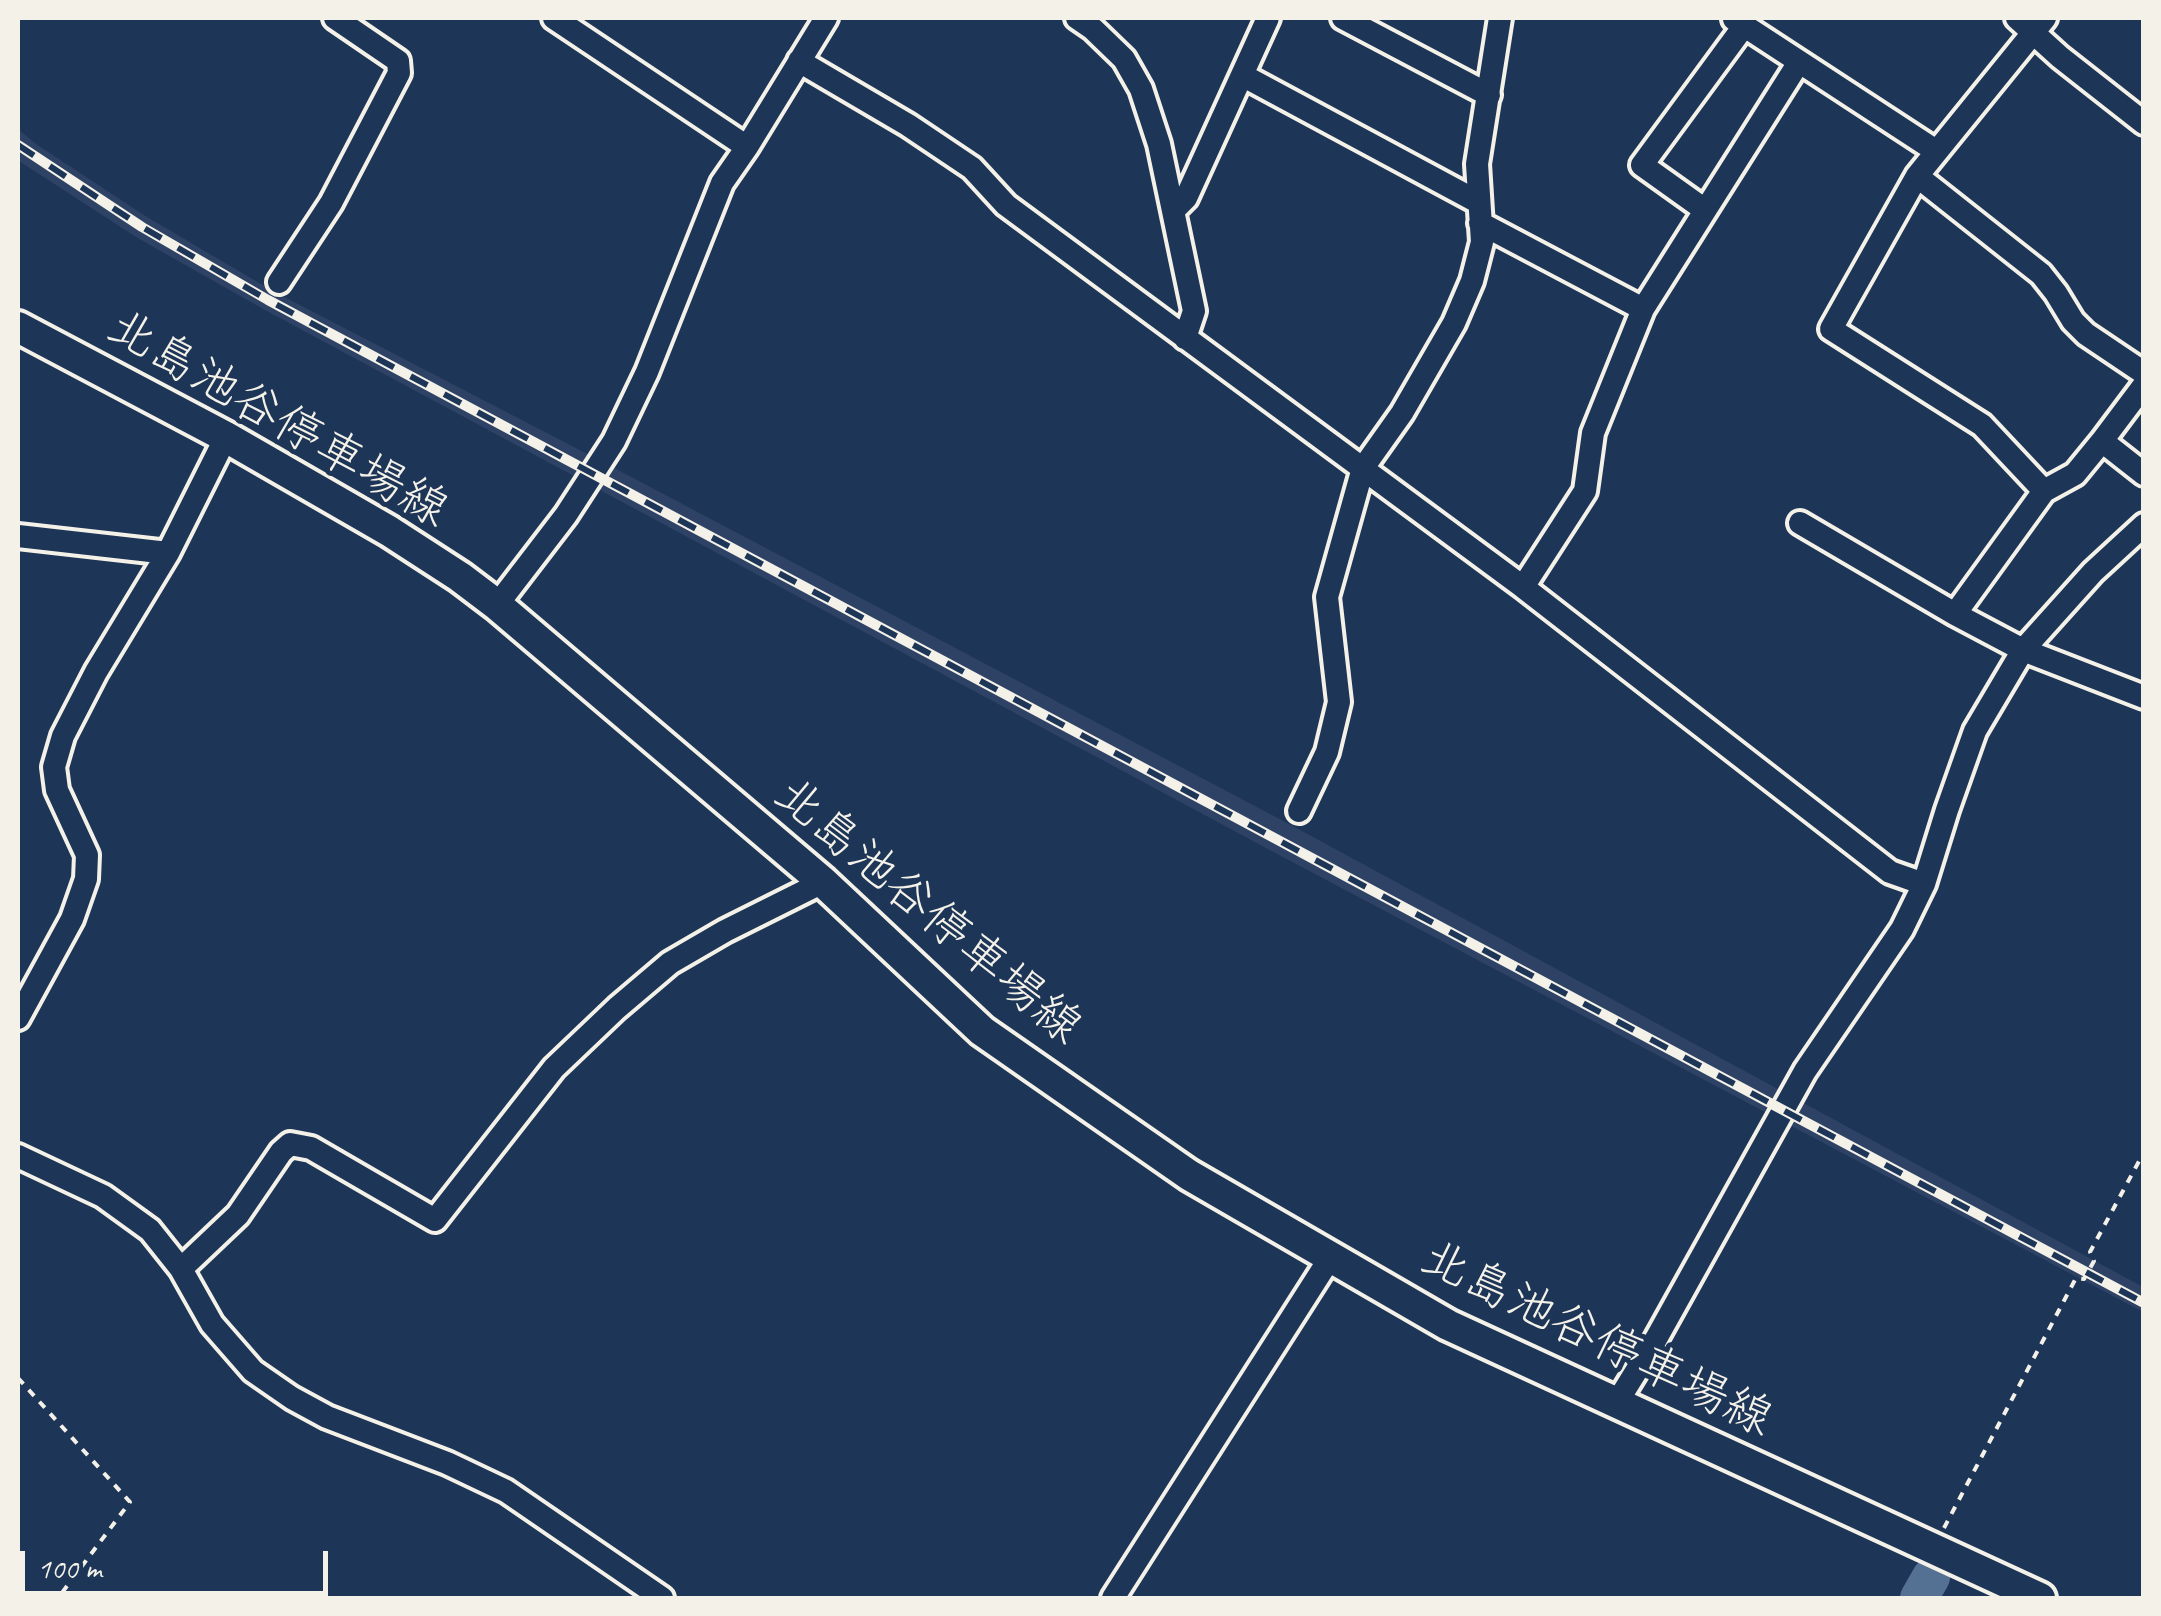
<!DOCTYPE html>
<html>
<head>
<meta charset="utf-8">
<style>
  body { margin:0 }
  #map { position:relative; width:2161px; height:1616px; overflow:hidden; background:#1d3557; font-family:Caveat,sans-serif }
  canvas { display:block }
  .frame { position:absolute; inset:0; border:20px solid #f4f1e8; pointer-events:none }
  .scale { position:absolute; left:20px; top:1551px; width:308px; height:45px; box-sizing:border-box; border:5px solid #f4f1e8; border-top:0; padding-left:12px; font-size:30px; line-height:35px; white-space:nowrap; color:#f4f1e8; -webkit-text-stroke:8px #1d3557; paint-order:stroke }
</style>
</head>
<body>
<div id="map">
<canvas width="2161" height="1616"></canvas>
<div class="frame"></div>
<div class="scale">100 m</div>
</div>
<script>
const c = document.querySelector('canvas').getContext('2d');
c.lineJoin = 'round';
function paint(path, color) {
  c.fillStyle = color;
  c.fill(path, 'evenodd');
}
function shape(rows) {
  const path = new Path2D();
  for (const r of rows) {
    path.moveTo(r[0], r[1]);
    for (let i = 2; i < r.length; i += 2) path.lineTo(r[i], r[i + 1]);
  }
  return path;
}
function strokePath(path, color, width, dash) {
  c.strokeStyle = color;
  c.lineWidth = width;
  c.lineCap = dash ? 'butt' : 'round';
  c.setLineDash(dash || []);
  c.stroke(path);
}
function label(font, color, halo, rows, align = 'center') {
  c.font = font + ' Caveat,"Klee One",sans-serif';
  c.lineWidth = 10;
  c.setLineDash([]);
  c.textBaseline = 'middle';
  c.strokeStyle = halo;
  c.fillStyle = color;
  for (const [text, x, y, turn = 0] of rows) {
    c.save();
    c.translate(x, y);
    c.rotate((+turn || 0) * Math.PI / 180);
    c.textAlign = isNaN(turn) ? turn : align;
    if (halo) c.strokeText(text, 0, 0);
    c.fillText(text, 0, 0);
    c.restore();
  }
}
const built = shape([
  [18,129,36,144,147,217,273,291,601,461,1291,825,2143,1287,2143,1312,1279,855,263,309,136,237,22,163,18,160]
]);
const river = shape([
  [1919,1598,1931,1577]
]);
const path = shape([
  [18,1378,130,1502,58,1598],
  [1944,1528,2076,1278,2084,1279,2094,1261,2090,1252,2144,1152]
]);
const street = shape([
  [554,18,747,147],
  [1077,18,1093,29,1124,59,1141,89,1159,144,1194,311,1185,338],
  [1343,18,1489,95],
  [2017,18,2060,57,2144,123],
  [1734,19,1936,151],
  [799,61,908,125,972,168,1006,205,1523,587,1890,872,1924,884],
  [1242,75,1478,202],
  [1917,176,2041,274,2056,293,2073,321,2086,334,2144,373],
  [1174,210,1186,198,1268,18],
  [1705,210,1642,165,1744,26],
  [1480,223,1643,309,1799,62],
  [279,282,331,203,399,73,398,61,335,18],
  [2144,385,2102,441,2144,474],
  [2044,491,2075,474,2102,441],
  [1800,523,1955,614,2023,650,2144,697],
  [18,536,168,553],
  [1523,587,1585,491,1593,433,1643,309],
  [497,605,566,515,614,441,647,372,722,183,747,147,826,18],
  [1955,614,2044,491,1982,425,1831,329,1917,176,2045,18],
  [1299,811,1327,752,1339,702,1327,597,1363,468,1402,413,1454,323,1472,281,1482,242,1477,164,1500,18],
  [18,1018,72,919,86,879,87,855,57,790,54,767,63,736,96,672,168,553,226,437],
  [18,1156,103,1196,150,1230,181,1269,212,1324,253,1371,292,1398,327,1417,447,1463,506,1491,662,1598],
  [181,1269,238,1215,281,1152,290,1144,311,1148,435,1220,554,1068,617,1008,670,963,725,931,823,882],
  [1616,1404,1656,1339,1805,1071,1902,929,1924,884,1947,810,1975,731,2023,650,2093,572,2144,525],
  [1113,1598,1330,1258]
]);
const secondary = shape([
  [18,327,226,437,389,531,460,577,497,605,823,882,982,1031,1189,1175,1448,1325,2040,1598]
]);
const rail = shape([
  [18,145,142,227,268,300,2144,1303]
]);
const streetNames = [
  ["北島池谷停車場線",277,420,30],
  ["北島池谷停車場線",927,912,40],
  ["北島池谷停車場線",1596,1340,26]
];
paint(built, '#2d4265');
strokePath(river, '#547194', 38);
strokePath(street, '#f4f1e8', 30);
strokePath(secondary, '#f4f1e8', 38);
strokePath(path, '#f4f1e8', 4, [8, 8]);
strokePath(street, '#1d3557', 22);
strokePath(secondary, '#1d3557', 30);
strokePath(rail, '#f4f1e8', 10);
strokePath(rail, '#1d3557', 6, [19]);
label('48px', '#f4f1e8', '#1d3557', streetNames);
</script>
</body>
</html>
